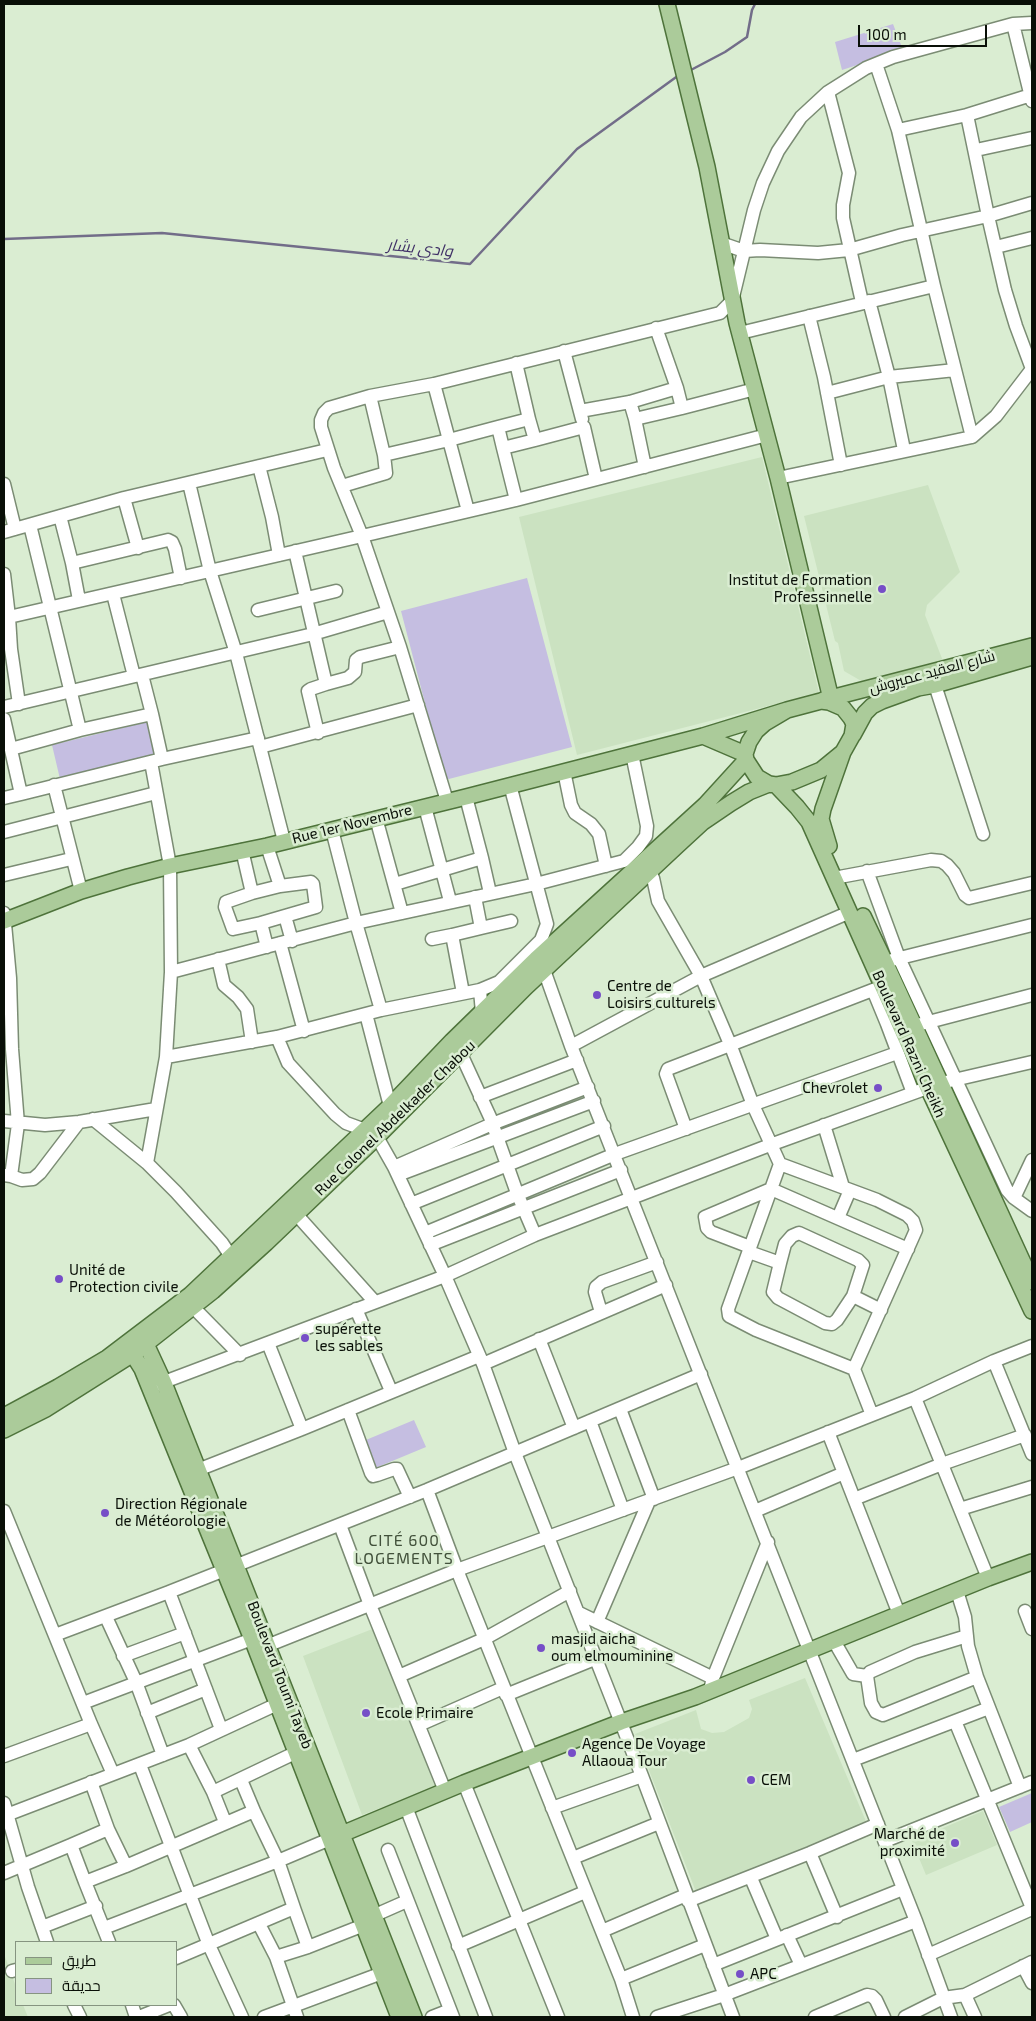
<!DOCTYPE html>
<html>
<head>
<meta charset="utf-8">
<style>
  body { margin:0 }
  #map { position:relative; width:1036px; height:2021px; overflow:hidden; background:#daedd2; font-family:"Exo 2",Cairo,sans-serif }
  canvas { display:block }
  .frame { position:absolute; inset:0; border:5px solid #090f07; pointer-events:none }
  .legend { position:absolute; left:15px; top:1941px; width:162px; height:65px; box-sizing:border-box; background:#daedd2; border:1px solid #869481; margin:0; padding:6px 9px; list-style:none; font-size:15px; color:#090f07 }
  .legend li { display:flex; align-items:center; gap:10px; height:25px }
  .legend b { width:25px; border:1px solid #869481 }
  .scale { position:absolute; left:858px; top:25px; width:129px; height:22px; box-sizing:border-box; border:2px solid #090f07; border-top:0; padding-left:6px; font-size:15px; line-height:18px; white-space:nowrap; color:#090f07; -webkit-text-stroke:4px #daedd2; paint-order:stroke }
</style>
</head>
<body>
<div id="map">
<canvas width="1036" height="2021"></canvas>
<div class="frame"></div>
<ul class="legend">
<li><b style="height:6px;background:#abcb9a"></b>طريق</li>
<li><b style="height:14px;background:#c5bee1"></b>حديقة</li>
</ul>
<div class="scale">100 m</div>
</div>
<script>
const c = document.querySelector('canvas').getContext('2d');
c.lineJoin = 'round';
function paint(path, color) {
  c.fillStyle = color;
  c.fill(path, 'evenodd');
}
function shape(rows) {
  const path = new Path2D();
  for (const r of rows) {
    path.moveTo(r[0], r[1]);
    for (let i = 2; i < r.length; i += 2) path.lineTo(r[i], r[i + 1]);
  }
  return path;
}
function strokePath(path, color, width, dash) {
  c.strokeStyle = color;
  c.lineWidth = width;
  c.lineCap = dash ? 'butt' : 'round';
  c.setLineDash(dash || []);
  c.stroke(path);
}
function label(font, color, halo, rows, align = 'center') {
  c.font = font + ' "Exo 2",Cairo,sans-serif';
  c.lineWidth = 5;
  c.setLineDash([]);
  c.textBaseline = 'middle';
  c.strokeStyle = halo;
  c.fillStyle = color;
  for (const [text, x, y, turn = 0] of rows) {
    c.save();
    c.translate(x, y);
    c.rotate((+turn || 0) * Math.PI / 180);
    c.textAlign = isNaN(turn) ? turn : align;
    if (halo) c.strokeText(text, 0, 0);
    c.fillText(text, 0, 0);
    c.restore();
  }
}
const built = shape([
  [762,457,819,693,577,755,519,517],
  [928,485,960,572,927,605,925,615,943,661,863,682,844,671,838,643,835,641,804,516],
  [375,1628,435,1787,362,1815,303,1656],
  [805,1678,868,1826,698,1897,635,1734,696,1710,701,1729,712,1733,724,1732,749,1718,752,1709,749,1700],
  [983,1811,997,1845,926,1875,912,1841],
  [4,1954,16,1987,16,2005,23,2005,28,2017,4,2017]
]);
const green = shape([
  [893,24,903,50,842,70,835,42],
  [527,578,572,747,445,780,401,611],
  [147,722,155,756,60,779,52,745],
  [414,1420,426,1447,373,1469,361,1442],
  [1032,1793,1032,1822,1010,1832,999,1807]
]);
const stream = shape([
  [689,71,725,52,747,37,752,10,755,4],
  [4,239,162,233,470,264,577,149,679,75]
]);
const minor = shape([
  [1013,24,1032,101],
  [876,64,898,130,967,115,988,216,1005,290,1016,326,1032,369],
  [828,92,849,173,843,205,843,218,862,302],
  [967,115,1031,95],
  [976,150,1032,138],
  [721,243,744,251,760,250,818,253,849,250,902,235,988,216,1032,203],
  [996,247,1032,238],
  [934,286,972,437],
  [869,301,889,377,904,450],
  [809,316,824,377,841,465],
  [656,328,677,388],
  [740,333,934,286,898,130],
  [564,351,582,419],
  [516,363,529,419],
  [827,393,889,377,955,370],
  [682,408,755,389],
  [580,411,630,402,677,388,682,408,635,419,630,402],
  [635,419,645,467],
  [535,440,584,427,596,479],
  [503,448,516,500],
  [384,455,449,440,434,384],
  [259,466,272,517,279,555],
  [778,478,972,437,996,416,1032,369],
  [189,483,210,571,236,653,284,841],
  [4,484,15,529],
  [342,486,386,473,384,455,370,396],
  [124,498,138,548],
  [468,511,449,440,498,427,529,419,535,440,503,448,498,427],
  [60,516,72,563],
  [30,525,80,730],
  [4,532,124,498,327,450],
  [295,551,326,684,311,689,308,691,318,733],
  [4,574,9,617,362,536,334,468,321,427,321,420,324,413,329,408,370,396,434,384,720,313,732,301,754,210,763,183,778,151,801,117,828,92,866,68,893,57,1013,24,1032,23],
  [113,594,134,676],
  [79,600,72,563,168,540,172,542,175,549,181,578],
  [258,610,336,591],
  [9,617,11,649,19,704],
  [142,675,152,714],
  [326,684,348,678,355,672,356,660,360,657,400,647],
  [935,685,983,834],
  [4,707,313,634,388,612],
  [4,719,21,794,162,759,152,714,80,730,11,749],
  [260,747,418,705],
  [162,759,258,738],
  [151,762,170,866,171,972,166,1057,147,1163,176,1192,222,1243,236,1264],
  [564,771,571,805,575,813,591,824,599,834,606,866],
  [54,785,81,891],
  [466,797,482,858],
  [4,798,21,794],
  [447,801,400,647,362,536,516,500,767,435],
  [425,807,450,901],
  [376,818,402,913],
  [332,830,356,923,381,1010],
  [4,832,156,793],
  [267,846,280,886],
  [242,850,252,893],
  [867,871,899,958,1007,1190,1014,1198,1032,1211],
  [647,874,653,878,658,901,701,976,730,1044,753,1105,780,1164,877,1200,907,1215,913,1221,916,1230,854,1369,872,1415],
  [4,875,71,859],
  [834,878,931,860,941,861,947,865,954,873,965,895,969,898,1032,883],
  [395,884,482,858,490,893],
  [4,913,10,978,12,1049,18,1124,11,1176,4,1175],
  [261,923,285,916],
  [481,928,511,921],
  [432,939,452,935],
  [280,943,304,1031],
  [267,947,261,923,233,929,225,907,226,902,252,893,280,886,311,882,313,884,316,907,285,916,292,941],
  [218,959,224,985,238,997,247,1009,252,1042],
  [892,960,1032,925],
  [539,964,544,970,571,1046,916,1921,951,2017],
  [171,972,356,923,536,884,624,861,638,847,646,836,647,826,632,754],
  [480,990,499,982,541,940,547,924,510,785],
  [873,990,887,1024],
  [463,993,452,935,481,928,475,897],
  [366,1014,390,1106],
  [897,1019,887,1024,913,1093],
  [921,1024,1032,995],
  [277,1037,381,1010,480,990,482,1013],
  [455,1045,461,1054,490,1117,517,1193,535,1235],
  [571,1046,701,976,850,912],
  [166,1057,277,1037,288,1063,335,1114,346,1123,365,1130,377,1137,394,1167,445,1276,483,1364,515,1453,642,1776,733,2017],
  [480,1097,577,1060],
  [93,1119,147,1163],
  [4,1121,45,1125,79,1122,156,1109],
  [824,1125,843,1187],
  [686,1129,666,1074,668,1069,883,986],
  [780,1164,728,1309,729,1316,756,1330,854,1369],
  [394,1167,492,1124,588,1087],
  [398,1175,594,1101],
  [11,1176,22,1180,33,1179,40,1173,79,1122],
  [1014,1198,1032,1160],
  [411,1204,604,1126],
  [296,1214,374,1301],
  [838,1218,850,1190],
  [425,1233,615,1154,897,1053],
  [430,1245,621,1170],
  [750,1247,711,1232,707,1228,705,1217,771,1189,908,1249],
  [749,1252,780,1263,773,1292,778,1298,825,1323,832,1324,837,1320,853,1296,863,1265,858,1260,799,1233,792,1236,785,1244,780,1263],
  [853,1296,881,1310],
  [193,1307,240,1355],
  [356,1309,391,1391],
  [601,1312,595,1292,596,1287,602,1282,657,1262],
  [539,1339,574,1428],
  [268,1343,302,1429],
  [994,1361,1032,1454],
  [483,1364,666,1285],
  [156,1385,445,1276,535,1235,770,1145,941,1083,1032,1062],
  [915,1398,988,1578],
  [620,1409,654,1499],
  [348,1410,371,1473,373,1476,377,1475,394,1469,397,1469,410,1497],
  [590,1421,623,1510],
  [828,1432,899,1614],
  [190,1473,302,1429,479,1356],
  [427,1490,457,1570,621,1979,633,2017],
  [854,1499,942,1464,1025,1435],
  [960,1509,1032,1487],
  [4,1511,91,1724,113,1774],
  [755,1511,844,1473],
  [340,1525,370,1605,445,1791],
  [957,1591,965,1617,968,1646,977,1677,1020,1787],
  [1025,1611,1032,1629],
  [579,1613,713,1678],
  [106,1617,136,1682,163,1755],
  [597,1622,649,1501],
  [55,1635,169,1592],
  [967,1636,915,1652,870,1672,867,1676,871,1703,876,1712,883,1715,977,1677],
  [834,1641,853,1674,867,1676],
  [259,1649,457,1570,738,1468,915,1398,994,1361,1032,1346],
  [123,1656,185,1633],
  [399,1676,484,1639,570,1591],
  [710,1690,713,1678,768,1542],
  [506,1695,597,1658],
  [83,1703,252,1639],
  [147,1713,206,1689],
  [955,1721,1032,1908],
  [419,1725,503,1688],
  [221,1729,169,1592,427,1490,701,1374],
  [189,1745,213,1792,225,1822],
  [4,1756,91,1724],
  [853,1760,989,1708],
  [140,1765,209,1945,242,2017],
  [241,1780,254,1811],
  [91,1782,108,1829,126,1866,254,1811,278,1861,294,1908,176,1958],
  [464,1783,558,2017],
  [213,1792,297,1752],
  [4,1803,28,1887,47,1942],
  [406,1807,486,2017],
  [552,1808,642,1776],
  [4,1816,189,1745,286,1700],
  [108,1829,71,1845,85,1882,126,1866],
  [885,1841,1032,1782],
  [388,1850,453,2017],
  [810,1853,837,1917],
  [573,1858,659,1823],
  [4,1873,71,1845],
  [751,1878,777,1939],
  [85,1882,109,1942],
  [688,1901,810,1853,878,1824],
  [294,1908,308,1947,364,1925],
  [373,1916,407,1901],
  [259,1924,276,1957],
  [42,1927,96,1906],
  [104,1928,278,1861,330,1839],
  [602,1931,686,1895],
  [787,1935,801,1965],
  [458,1946,585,1892],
  [928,1955,1032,1909],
  [713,1965,903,1889],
  [1023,1966,1032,1983],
  [12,1971,16,1970],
  [621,1979,705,1945],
  [965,1995,975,2017],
  [74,2005,80,2017],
  [132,2005,136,2017],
  [174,2005,181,2017],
  [139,2017,169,2005],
  [264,2017,382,1973],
  [297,2017,276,1957,308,1947],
  [432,2017,450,2010],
  [657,2017,724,1995,916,1921],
  [815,2017,867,1995,872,1996,876,2000,884,2017],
  [905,2017,943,1998,965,1995,1032,1962]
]);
const major = shape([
  [667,4,707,167,737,323,778,478,831,699,839,706],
  [823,700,1032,646],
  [821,701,829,702,843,708,851,718,854,724,852,736,843,752,821,770,792,782,776,785,769,784,757,777,746,760,745,754,749,742,756,731,765,723,787,710,821,701],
  [853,735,865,713,872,706,882,701,918,688,935,685,1032,657],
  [703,736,745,754],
  [776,785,797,807,809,822,928,1088,1032,1311],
  [829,846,821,819,823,809,843,752],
  [863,916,885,962,1032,1282],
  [4,921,81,891,128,877,170,866,267,846,466,797,703,736,787,710],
  [141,1337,146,1344,164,1383,414,2017],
  [127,1345,142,1369,252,1639,399,2017],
  [4,1416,58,1387,107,1358,190,1295,390,1106,452,1041,536,959,705,805,746,760],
  [4,1430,46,1409,133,1354,213,1291,266,1243,377,1137,526,987,678,845,703,822,731,803,749,792,769,784],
  [330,1839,464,1783,621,1722,695,1697,988,1578,1032,1562]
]);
const markers = [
  [882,589,5,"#764ec7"],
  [597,995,5,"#764ec7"],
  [878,1088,5,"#764ec7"],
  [59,1279,5,"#764ec7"],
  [305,1338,5,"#764ec7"],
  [105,1513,5,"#764ec7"],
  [541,1648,5,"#764ec7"],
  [366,1713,5,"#764ec7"],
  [572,1753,5,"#764ec7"],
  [751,1780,5,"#764ec7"],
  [955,1843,5,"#764ec7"],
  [740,1974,5,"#764ec7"]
];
const poiNames = [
  ["Institut de Formation",872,580,"right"],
  ["Professinnelle",872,597,"right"],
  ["Centre de",607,986],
  ["Loisirs culturels",607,1003],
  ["Chevrolet",868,1088,"right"],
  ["Unité de",69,1270],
  ["Protection civile",69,1287],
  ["supérette",315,1329],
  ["les sables",315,1346],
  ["Direction Régionale",115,1504],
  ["de Météorologie",115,1521],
  ["masjid aicha",551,1639],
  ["oum elmouminine",551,1656],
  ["Ecole Primaire",376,1713],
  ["Agence De Voyage",582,1744],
  ["Allaoua Tour",582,1761],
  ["CEM",761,1780],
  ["Marché de",945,1834,"right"],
  ["proximité",945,1851,"right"],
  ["APC",750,1974]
];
const streetNames = [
  ["شارع العقيد عميروش",932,672,-15],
  ["Rue 1er Novembre",352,824,-14],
  ["Boulevard Razni Cheikh",909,1044,66],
  ["Rue Colonel Abdelkader Chabou",395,1118,-44],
  ["Boulevard Toumi Tayeb",280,1675,69]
];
const waterNames = [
  ["وادي بشار",420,248,6]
];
const neighbourhoodNames = [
  ["CITÉ 600",404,1541],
  ["LOGEMENTS",404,1559]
];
paint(built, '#cbe2c1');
paint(green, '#c5bee1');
strokePath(stream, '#726d89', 2.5);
strokePath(minor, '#7b8c74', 15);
strokePath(major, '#4e733b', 18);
strokePath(minor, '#fff', 12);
strokePath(major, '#abcb9a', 15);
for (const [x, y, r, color] of markers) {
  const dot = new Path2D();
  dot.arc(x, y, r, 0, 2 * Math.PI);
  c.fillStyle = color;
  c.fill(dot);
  strokePath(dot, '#daedd2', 2);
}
label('15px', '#090f07', '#daedd2', poiNames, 'left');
label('15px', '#090f07', '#daedd2', streetNames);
label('italic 16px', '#3f2f66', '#daedd2', waterNames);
c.letterSpacing = '1px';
label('16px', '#42513b', '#daedd2', neighbourhoodNames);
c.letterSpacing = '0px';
</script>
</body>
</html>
